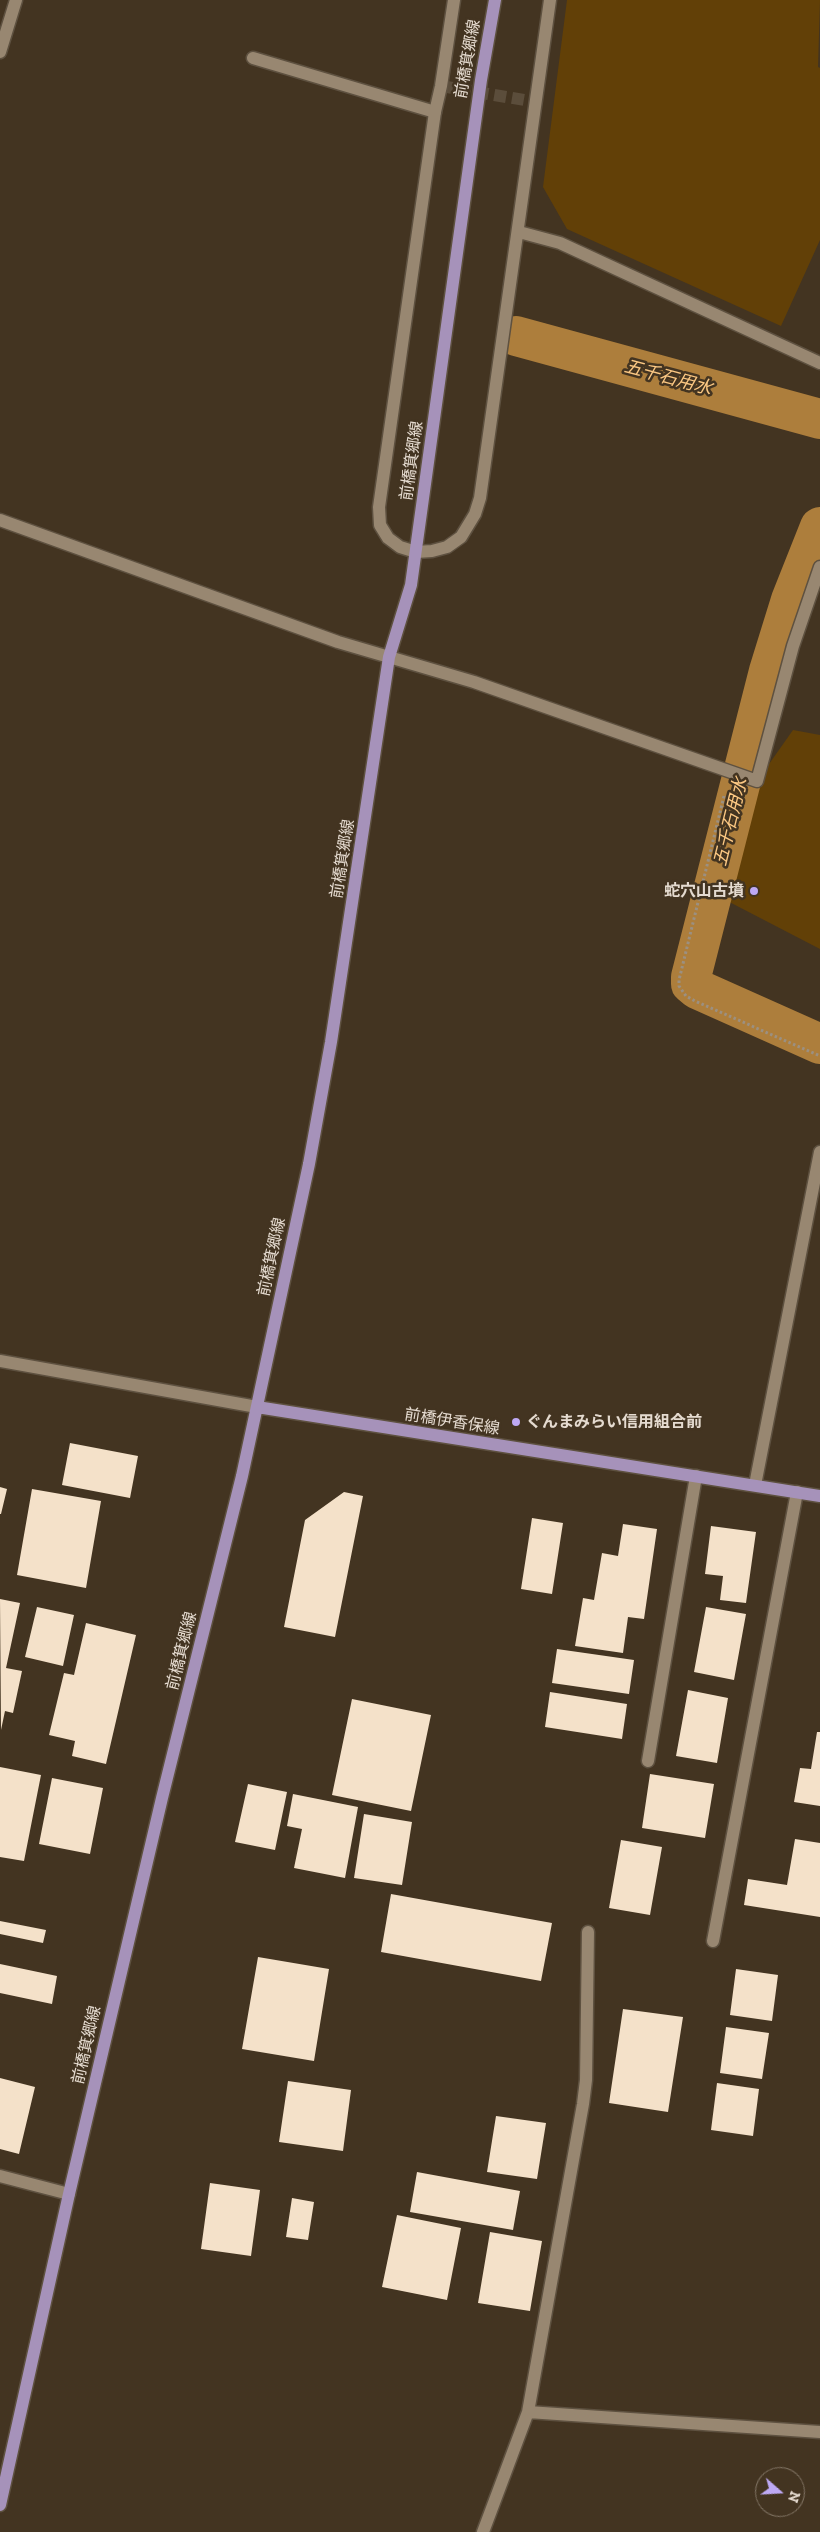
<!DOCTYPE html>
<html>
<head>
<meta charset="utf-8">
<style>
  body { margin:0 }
  #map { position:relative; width:820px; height:2532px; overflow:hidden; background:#433421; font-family:"Zilla Slab",serif }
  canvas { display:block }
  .north { position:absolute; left:755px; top:2467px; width:50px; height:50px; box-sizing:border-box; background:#433421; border:1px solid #847767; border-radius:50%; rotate:109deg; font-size:14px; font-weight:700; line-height:20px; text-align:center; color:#e5dbd0 }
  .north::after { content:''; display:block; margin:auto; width:18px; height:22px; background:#bea9f4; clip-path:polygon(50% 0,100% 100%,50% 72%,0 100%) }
</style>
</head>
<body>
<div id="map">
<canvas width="820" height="2532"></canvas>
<div class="north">N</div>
</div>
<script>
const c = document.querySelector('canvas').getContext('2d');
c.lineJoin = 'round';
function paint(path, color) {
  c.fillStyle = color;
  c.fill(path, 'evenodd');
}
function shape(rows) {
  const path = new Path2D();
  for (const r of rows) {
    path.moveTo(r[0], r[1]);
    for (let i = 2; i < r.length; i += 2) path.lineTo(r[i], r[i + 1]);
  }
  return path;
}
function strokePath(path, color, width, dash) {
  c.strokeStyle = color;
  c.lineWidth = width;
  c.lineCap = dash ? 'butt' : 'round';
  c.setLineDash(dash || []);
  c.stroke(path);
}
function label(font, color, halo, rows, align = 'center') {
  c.font = font + ' "Zilla Slab","Noto Sans JP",serif';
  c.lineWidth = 5;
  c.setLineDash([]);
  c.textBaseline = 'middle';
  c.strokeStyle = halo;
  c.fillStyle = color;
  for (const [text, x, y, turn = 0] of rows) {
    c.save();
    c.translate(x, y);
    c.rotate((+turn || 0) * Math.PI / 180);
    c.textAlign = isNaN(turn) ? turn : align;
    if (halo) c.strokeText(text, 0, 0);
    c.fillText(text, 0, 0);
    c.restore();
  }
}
const green = shape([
  [567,0,820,0,818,67,820,68,820,240,781,326,567,229,543,187],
  [793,730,820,735,820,949,712,893,750,791]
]);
const canal = shape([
  [516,336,820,419],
  [820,527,791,600,769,671,691,977,691,984,697,989,820,1044]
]);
const building = shape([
  [70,1443,138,1456,130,1498,62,1485],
  [0,1487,7,1489,1,1514,0,1514],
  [32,1489,101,1501,86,1588,17,1575],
  [344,1492,363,1496,335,1637,284,1627,305,1520],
  [532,1518,563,1523,552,1594,521,1589],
  [623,1524,657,1529,644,1619,628,1617,623,1653,575,1646,583,1598,594,1600,602,1553,618,1556],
  [711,1526,756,1532,746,1603,720,1600,723,1576,705,1574],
  [0,1599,20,1603,6,1668,22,1671,13,1713,5,1711,1,1730],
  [37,1607,74,1615,63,1666,25,1657],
  [706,1607,746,1614,734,1680,694,1672],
  [86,1623,136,1635,106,1764,72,1756,75,1741,49,1735,64,1673,74,1675],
  [557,1649,634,1660,629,1694,552,1683],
  [688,1690,728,1698,717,1763,676,1756],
  [550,1692,627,1704,622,1739,545,1727],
  [352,1699,431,1715,411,1811,332,1795],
  [817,1732,820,1732,820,1806,794,1802,800,1768,811,1769],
  [0,1767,41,1775,24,1861,0,1857],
  [650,1774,714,1784,705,1838,642,1828],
  [52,1778,103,1788,90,1854,39,1844],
  [248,1784,287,1792,275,1850,235,1842],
  [293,1794,358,1807,345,1878,294,1868,302,1829,287,1826],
  [364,1814,412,1822,402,1885,354,1878],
  [795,1839,820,1843,820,1917,744,1905,748,1879,787,1885],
  [621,1840,662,1847,650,1915,609,1908],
  [391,1894,552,1923,541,1981,381,1952],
  [0,1921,46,1930,43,1943,0,1934],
  [258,1957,329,1969,314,2061,242,2049],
  [0,1964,57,1976,52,2004,0,1993],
  [736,1969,778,1975,772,2021,730,2015],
  [623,2009,683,2017,668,2112,609,2103],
  [726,2027,769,2033,762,2079,720,2073],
  [0,2078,35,2087,19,2154,0,2149],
  [288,2081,351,2090,343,2151,279,2142],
  [717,2083,759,2089,753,2136,711,2130],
  [496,2116,546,2123,537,2179,487,2172],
  [417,2172,520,2191,513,2230,410,2212],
  [210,2183,260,2190,251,2256,201,2249],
  [292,2198,314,2202,308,2240,286,2237],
  [397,2215,461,2228,447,2300,382,2287],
  [490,2232,542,2241,530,2311,478,2303]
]);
const pedestrianTunnel = shape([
  [441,86,536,102]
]);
const path = shape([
  [724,796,679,980,679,986,686,996,695,1001,820,1056]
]);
const service = shape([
  [0,52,16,0],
  [253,58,435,112],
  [389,657,474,682,757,781,793,646,820,567],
  [0,2176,69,2194],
  [528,2412,820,2432],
  [483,2532,528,2412,583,2104,586,2080,588,1932]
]);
const minor = shape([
  [454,0,441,86,435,112,379,507,380,525,388,538,400,547,416,552,432,551,447,547,461,537,475,514,480,498,550,0],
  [519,232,560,243,820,363],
  [0,520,338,642,389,657],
  [755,1485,820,1152],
  [648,1761,696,1476],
  [713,1941,797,1492]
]);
const tertiary = shape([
  [0,1361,257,1407]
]);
const primary = shape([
  [257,1407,820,1496],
  [0,2505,69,2194,162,1798,242,1476,309,1164,331,1042,389,657,411,585,481,80,495,0]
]);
const markers = [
  [754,891,5,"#bea9f4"],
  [516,1422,5,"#bea9f4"]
];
const streetNames = [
  ["前橋箕郷線",468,59,-80],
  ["前橋箕郷線",412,461,-82],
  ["前橋箕郷線",343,859,-81],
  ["前橋箕郷線",272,1257,-78],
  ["前橋伊香保線",452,1422,9],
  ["前橋箕郷線",182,1651,-76],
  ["前橋箕郷線",87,2045,-77]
];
const poiNames = [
  ["蛇穴山古墳",744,891],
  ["ぐんまみらい信用組合前",526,1422,"left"]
];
const waterNames = [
  ["五千石用水",668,378,15],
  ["五千石用水",731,822,-76]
];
paint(green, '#624007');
strokePath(canal, '#ad7e3c', 40);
paint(building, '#f4e1c9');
strokePath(pedestrianTunnel, '#5b4d3b', 12, [12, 6]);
strokePath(service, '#5e5140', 15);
strokePath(minor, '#5e5140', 15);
strokePath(tertiary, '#5e5140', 15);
strokePath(primary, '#5e5140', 15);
strokePath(path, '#9c9081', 3, [2.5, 2.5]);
strokePath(service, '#988771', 12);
strokePath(minor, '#988771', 12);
strokePath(tertiary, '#988771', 12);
strokePath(primary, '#a692ba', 12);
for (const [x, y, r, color] of markers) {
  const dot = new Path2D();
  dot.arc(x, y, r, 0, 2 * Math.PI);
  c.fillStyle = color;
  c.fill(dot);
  strokePath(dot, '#433421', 2);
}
label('16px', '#e5dbd0', '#433421', streetNames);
label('bold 16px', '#e5dbd0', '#433421', poiNames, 'right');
label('italic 18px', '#fcc883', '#433421', waterNames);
</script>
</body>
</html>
